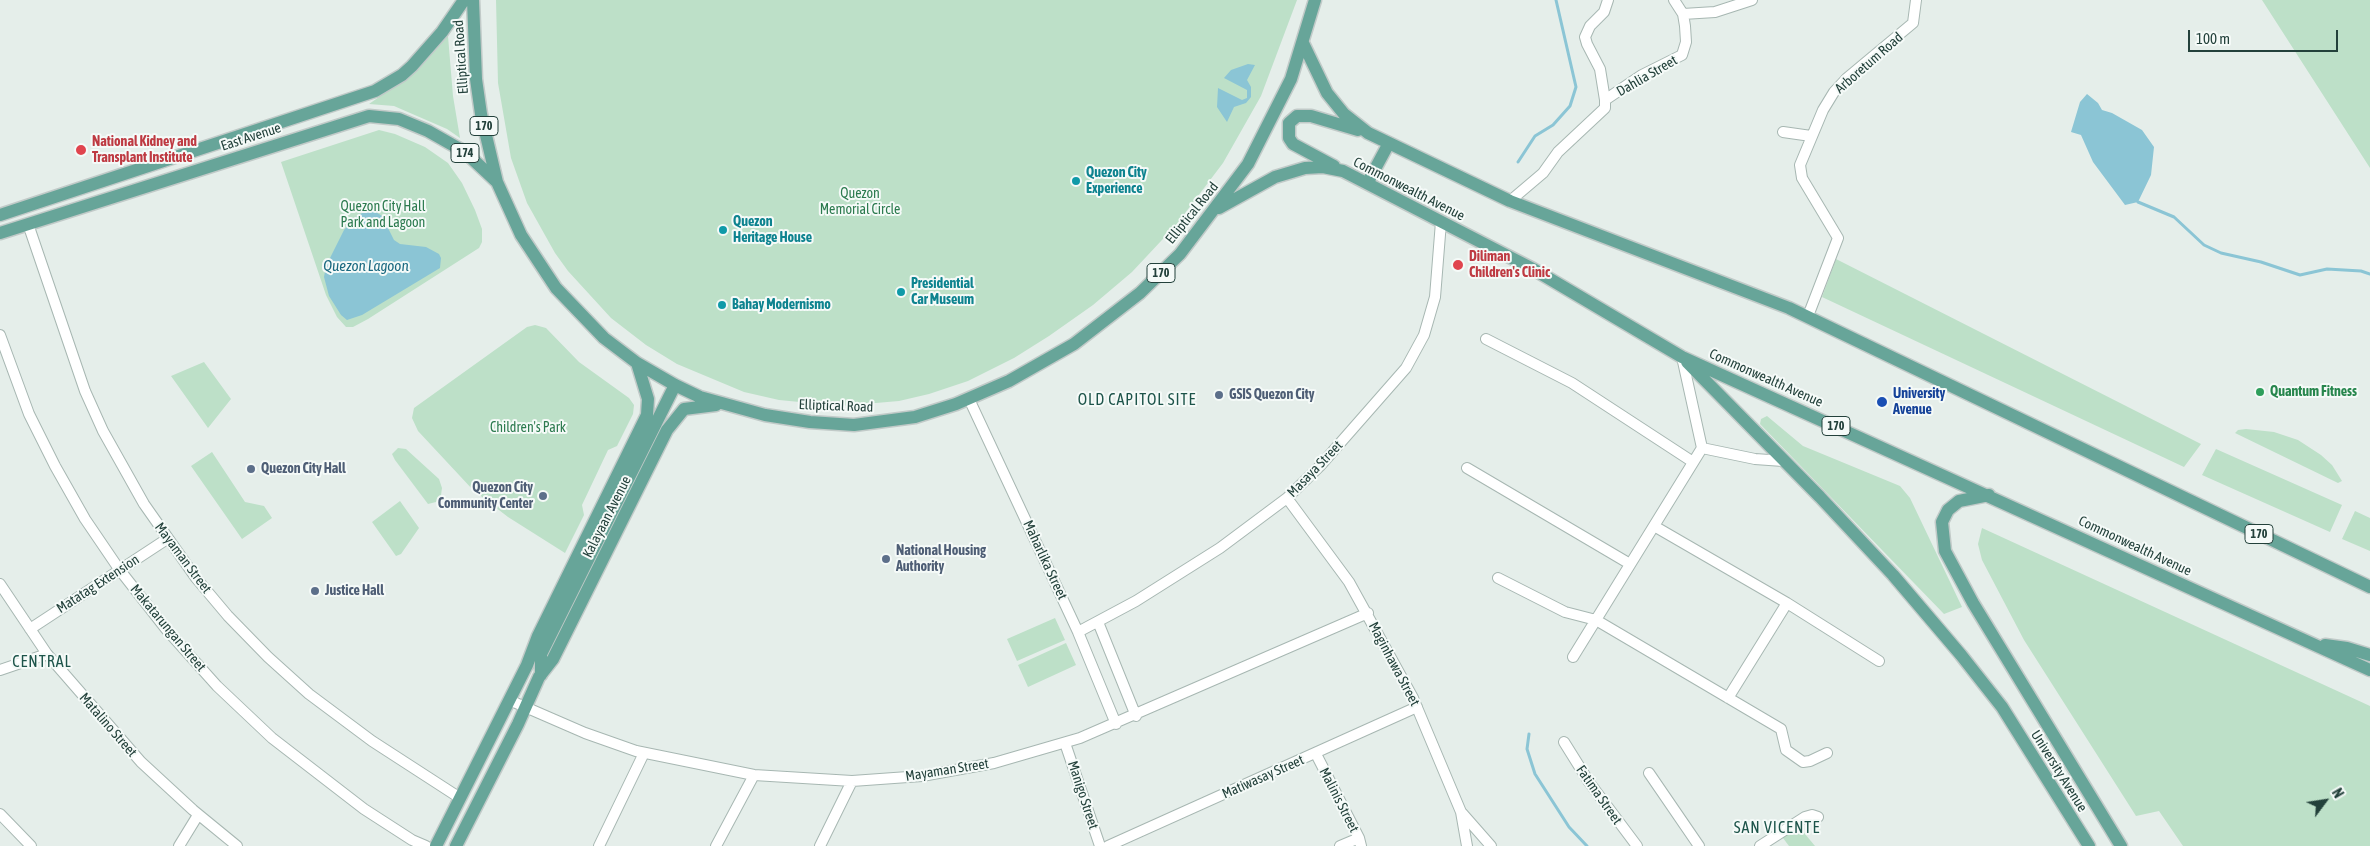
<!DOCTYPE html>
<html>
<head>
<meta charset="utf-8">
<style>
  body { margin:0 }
  #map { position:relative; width:2370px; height:846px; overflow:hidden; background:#e5eeea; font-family:"Asap Condensed",sans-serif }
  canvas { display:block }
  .north { position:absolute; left:2300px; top:776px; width:50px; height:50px; -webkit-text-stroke:4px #f5faf8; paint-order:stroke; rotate:59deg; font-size:14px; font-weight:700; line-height:20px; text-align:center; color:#23413b }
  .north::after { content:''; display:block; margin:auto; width:18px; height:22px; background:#23413b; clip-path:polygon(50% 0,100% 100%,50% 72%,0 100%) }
  .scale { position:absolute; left:2188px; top:30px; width:150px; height:22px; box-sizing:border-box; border:2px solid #23413b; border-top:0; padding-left:6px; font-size:15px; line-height:18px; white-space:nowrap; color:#23413b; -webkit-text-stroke:4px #f5faf8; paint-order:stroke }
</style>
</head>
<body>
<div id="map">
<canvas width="2370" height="846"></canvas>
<div class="north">N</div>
<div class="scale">100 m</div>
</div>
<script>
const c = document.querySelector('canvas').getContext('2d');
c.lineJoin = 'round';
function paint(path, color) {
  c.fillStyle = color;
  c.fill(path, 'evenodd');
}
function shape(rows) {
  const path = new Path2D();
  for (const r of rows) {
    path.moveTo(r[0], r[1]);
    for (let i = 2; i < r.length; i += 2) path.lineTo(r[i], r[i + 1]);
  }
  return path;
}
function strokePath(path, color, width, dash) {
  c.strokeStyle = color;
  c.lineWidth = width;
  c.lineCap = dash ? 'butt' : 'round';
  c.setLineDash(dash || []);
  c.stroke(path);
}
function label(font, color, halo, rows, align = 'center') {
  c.font = font + ' "Asap Condensed",sans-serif';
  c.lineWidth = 4;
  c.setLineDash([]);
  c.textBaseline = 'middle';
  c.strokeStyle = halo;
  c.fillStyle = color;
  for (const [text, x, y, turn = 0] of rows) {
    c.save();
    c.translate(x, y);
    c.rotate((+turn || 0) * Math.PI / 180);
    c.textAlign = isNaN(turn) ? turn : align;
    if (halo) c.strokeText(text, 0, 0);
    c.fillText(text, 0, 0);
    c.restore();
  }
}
const green = shape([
  [496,0,1297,0,1261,96,1223,163,1176,225,1132,272,1093,305,1049,336,1014,358,968,381,929,394,899,401,841,406,779,400,744,392,677,364,646,345,611,318,568,271,555,253,527,203,511,158,498,83],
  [2262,0,2370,0,2370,168],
  [448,36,453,96,460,138,447,129,394,106,369,104,419,69],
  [379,130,395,134,425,147,448,163,462,183,475,210,482,229,482,242,479,248,368,319,353,327,346,327,337,317,326,295,281,162],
  [1836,259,2201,444,2184,467,1822,297],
  [535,325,546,328,579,362,629,398,634,405,633,414,617,446,608,450,582,505,584,515,565,553,508,517,473,490,418,431,412,418,414,408,527,327],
  [204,362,231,399,208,428,171,376],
  [1767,416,1803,446,1900,486,1910,498,1962,607,1944,614,1760,424,1761,419],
  [2246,429,2274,432,2298,440,2321,455,2332,465,2342,481,2338,483,2235,433,2238,430],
  [398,448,406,449,439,479,442,488,441,495,436,502,428,504,395,460,392,454],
  [2216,449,2342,505,2330,532,2202,475],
  [212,452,245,502,264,506,272,518,242,539,191,466],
  [400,501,419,528,401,554,396,556,372,522],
  [2355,511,2370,518,2370,551,2342,539],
  [1982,528,2370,706,2370,846,2183,846,2159,811,2136,816,2024,640,1982,560,1978,544],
  [1055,618,1065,640,1017,661,1007,639],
  [1066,643,1076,665,1028,687,1018,665],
  [1795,822,1815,846,1789,846,1780,834]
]);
const water = shape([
  [1248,64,1255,65,1247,80,1251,87,1251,97,1246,103,1234,107,1227,122,1217,107,1218,88,1242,100,1247,98,1247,90,1224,78,1231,70],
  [2087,94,2098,103,2102,110,2112,113,2142,130,2154,147,2151,175,2138,202,2125,205,2093,162,2081,135,2071,132,2080,102],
  [371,209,382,216,394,240,400,244,426,247,439,254,441,258,440,268,362,315,347,320,341,315,329,296,324,277,326,266,344,230,358,215]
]);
const stream = shape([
  [1518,162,1535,136,1553,125,1570,106,1576,87,1556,0],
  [2138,202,2174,217,2204,245,2221,253,2261,262,2300,275,2327,269,2361,271,2370,274],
  [1529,734,1527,749,1535,774,1569,827,1587,846]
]);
const minor = shape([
  [1683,14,1715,12,1752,0],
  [1605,100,1642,75,1682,55,1686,42,1685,26,1683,14,1674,0],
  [1783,132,1811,136],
  [1510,201,1543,173,1558,152,1605,108,1605,100,1600,69,1587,44,1585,37,1590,26,1604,12,1608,0],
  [28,224,85,391,103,431,144,504,196,578,228,616,268,657,309,694,372,741,460,798],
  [1808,316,1838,238,1802,178,1800,165,1823,110,1834,92,1847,78,1913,23,1916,0],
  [0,335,29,414,55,466,85,519,119,569,166,629,217,686,272,738,364,809,412,840,426,846],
  [1486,339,1572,383,1693,462],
  [969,399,1078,632,1116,724],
  [1702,448,1755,459,1783,461],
  [1467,468,1630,564],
  [1287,498,1349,582,1413,698,1461,812,1467,846],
  [1654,526,1787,603,1879,661],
  [1498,578,1565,612,1596,620,1781,729,1786,750,1803,762,1810,761,1827,753],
  [0,584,47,654,141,762,193,810,237,846],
  [1098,622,1136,716],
  [30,629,167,539],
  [1078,632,1136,601,1220,548,1287,498,1320,466,1406,368,1424,335,1435,297,1441,222],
  [1573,657,1702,448,1682,357],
  [0,670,47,654],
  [1728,698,1787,603],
  [509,700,585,733,636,751,754,775,852,781,922,776,994,763,1080,738,1368,613],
  [1564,742,1589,782,1637,846],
  [1065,743,1100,846],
  [1316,754,1359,838,1361,846],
  [1649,773,1699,846],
  [1462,813,1491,846],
  [0,814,31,846],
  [179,846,198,815],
  [599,846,644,753],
  [716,846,754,775],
  [820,846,852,781],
  [1108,846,1417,707],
  [1340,846,1359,838],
  [1760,846,1805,817,1812,815,1818,817]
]);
const major = shape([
  [473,0,476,79,481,114,497,182,521,235,556,288,604,338,637,363,675,385,700,397,765,415,810,422,854,425,915,417,956,404,1009,381,1074,344,1140,293,1180,254,1248,164,1291,79,1315,0],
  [1303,43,1327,93,1344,114,1368,133,1510,201,1789,308,2370,587],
  [1334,166,1293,144,1289,138,1289,123,1297,116,1311,116,1358,130],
  [1368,182,1389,143],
  [1219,208,1275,177,1305,168,1323,167,1343,171,1533,269,1682,357,2370,670],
  [0,215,375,91,402,75,412,66,442,32,464,0],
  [0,233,369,116,399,119,428,131,465,152,497,182],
  [1687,362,1820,497,1893,575,1961,655,2002,707,2089,846],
  [1989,495,1959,501,1948,510,1942,522,1945,551,1973,603,2121,846],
  [2325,645,2347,648,2370,655],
  [541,675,541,654,675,385],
  [436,846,527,665,538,636,647,415,648,399,637,363],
  [456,846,518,724,539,677,553,659,667,430,684,409,716,405]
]);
const markers = [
  [81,150,6,"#e0444e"],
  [1076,181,5,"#0f9aa8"],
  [723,230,5,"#0f9aa8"],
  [1458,265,6,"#e0444e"],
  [901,292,5,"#0f9aa8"],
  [722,305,5,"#0f9aa8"],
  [2260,392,5,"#2e9e5b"],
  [1219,395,5,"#5c6f8a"],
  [1882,402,6,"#1a4fb4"],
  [251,469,5,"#5c6f8a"],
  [543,496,5,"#5c6f8a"],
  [886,559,5,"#5c6f8a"],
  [315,591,5,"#5c6f8a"]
];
const shields = [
  [484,126,28],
  [465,153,28],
  [1161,273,28],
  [1836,426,28],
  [2259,534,28]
];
const shieldNames = [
  ["170",484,126],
  ["174",465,153],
  ["170",1161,273],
  ["170",1836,426],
  ["170",2259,534]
];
const streetNames = [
  ["Elliptical Road",461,57,-94],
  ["Arboretum Road",1869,63,-41],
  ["Dahlia Street",1647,76,-30],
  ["East Avenue",251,137,-18],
  ["Commonwealth Avenue",1409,189,27],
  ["Elliptical Road",1192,213,-51],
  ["Commonwealth Avenue",1766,378,24],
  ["Elliptical Road",836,406,2],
  ["Masaya Street",1315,469,-46],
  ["Kalayaan Avenue",607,517,-63],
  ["Commonwealth Avenue",2135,546,25],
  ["Mayaman Street",183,558,53],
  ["Maharlika Street",1045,560,65],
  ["Matatag Extension",98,584,-33],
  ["Makatarungan Street",168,628,50],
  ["Maginhawa Street",1394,664,62],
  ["Matalino Street",108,725,49],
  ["Mayaman Street",947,770,-9],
  ["University Avenue",2059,771,58],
  ["Matiwasay Street",1263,777,-24],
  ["Manigo Street",1083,795,72],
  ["Fatima Street",1599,795,55],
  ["Malinis Street",1339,800,63]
];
const healthNames = [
  ["National Kidney and",92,142],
  ["Transplant Institute",92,158],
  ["Diliman",1469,257],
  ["Children's Clinic",1469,273]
];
const cultureNames = [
  ["Quezon City",1086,173],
  ["Experience",1086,189],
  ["Quezon",733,222],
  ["Heritage House",733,238],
  ["Presidential",911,284],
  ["Car Museum",911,300],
  ["Bahay Modernismo",732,305]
];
const parkNames = [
  ["Quezon",860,194],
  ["Memorial Circle",860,210],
  ["Quezon City Hall",383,207],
  ["Park and Lagoon",383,223],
  ["Children's Park",528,428]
];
const leisureNames = [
  ["Quantum Fitness",2270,392]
];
const transitNames = [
  ["University",1893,394],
  ["Avenue",1893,410]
];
const serviceNames = [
  ["GSIS Quezon City",1229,395],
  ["Quezon City Hall",261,469],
  ["Quezon City",533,488,"right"],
  ["Community Center",533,504,"right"],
  ["National Housing",896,551],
  ["Authority",896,567],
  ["Justice Hall",325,591]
];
const waterNames = [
  ["Quezon Lagoon",366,266]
];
const quarterNames = [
  ["OLD CAPITOL SITE",1137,400],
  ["CENTRAL",42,662],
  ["SAN VICENTE",1777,828]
];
paint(green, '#bde0c8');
paint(water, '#8bc5d5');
strokePath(stream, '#8bc5d5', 3);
strokePath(minor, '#a7b7b2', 12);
strokePath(major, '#c1cac8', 15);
strokePath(minor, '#fff', 10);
strokePath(major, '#67a599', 12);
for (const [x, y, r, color] of markers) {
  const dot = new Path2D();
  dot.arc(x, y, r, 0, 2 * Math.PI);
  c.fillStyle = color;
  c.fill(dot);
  strokePath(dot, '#f5faf8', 2);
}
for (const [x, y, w] of shields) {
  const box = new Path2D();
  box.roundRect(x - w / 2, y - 9.5, w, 19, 4);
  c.fillStyle = '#f5faf8';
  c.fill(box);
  strokePath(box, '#23413b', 1);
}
label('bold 12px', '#23413b', null, shieldNames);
label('14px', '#23413b', '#f5faf8', streetNames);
label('bold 14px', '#be3a42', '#f5faf8', healthNames, 'left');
label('bold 14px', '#0d838f', '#f5faf8', cultureNames, 'left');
label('14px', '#2b7a4e', '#f5faf8', parkNames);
label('bold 14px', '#27864d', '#f5faf8', leisureNames, 'left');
label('bold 14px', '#164399', '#f5faf8', transitNames, 'left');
label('bold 14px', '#4e5e75', '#f5faf8', serviceNames, 'left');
label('italic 15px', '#1a6980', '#f5faf8', waterNames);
c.letterSpacing = '1px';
label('16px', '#1d544a', '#f5faf8', quarterNames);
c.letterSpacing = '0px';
</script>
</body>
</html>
